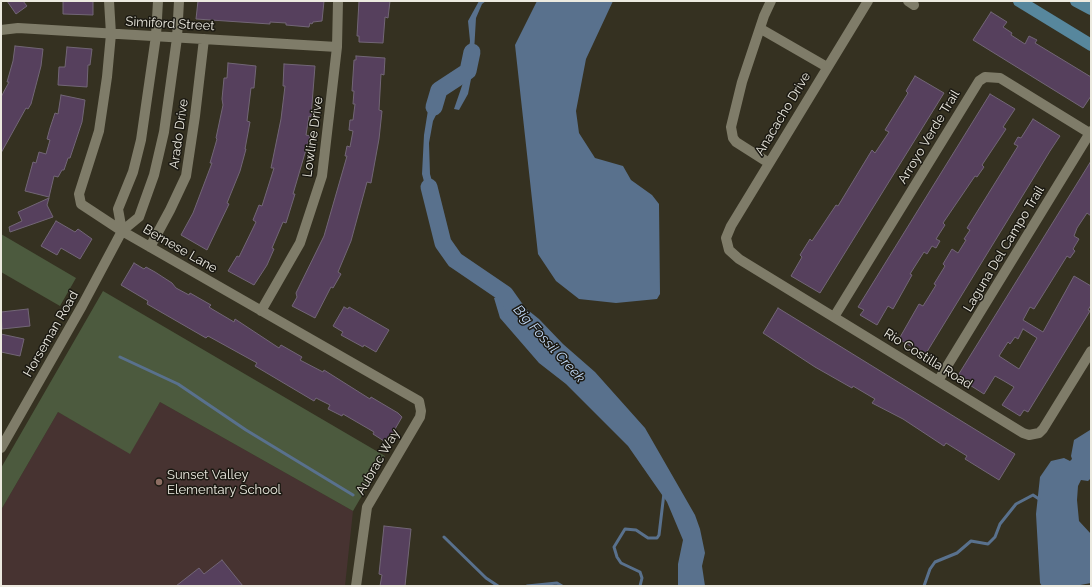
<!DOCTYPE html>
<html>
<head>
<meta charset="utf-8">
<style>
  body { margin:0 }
  #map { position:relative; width:1092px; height:587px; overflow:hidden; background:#353121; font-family:Raleway,sans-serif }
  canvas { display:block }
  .frame { position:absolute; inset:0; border:2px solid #eceae0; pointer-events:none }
</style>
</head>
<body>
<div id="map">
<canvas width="1092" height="587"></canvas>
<div class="frame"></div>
</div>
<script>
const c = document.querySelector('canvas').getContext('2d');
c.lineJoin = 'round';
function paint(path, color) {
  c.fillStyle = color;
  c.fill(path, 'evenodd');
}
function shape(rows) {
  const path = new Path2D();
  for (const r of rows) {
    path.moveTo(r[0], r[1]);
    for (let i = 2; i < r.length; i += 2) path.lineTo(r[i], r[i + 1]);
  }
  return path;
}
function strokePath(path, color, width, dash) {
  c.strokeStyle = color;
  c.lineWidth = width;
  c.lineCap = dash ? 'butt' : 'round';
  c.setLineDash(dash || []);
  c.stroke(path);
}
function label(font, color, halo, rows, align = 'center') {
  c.font = font + ' Raleway,sans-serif';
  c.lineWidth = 3;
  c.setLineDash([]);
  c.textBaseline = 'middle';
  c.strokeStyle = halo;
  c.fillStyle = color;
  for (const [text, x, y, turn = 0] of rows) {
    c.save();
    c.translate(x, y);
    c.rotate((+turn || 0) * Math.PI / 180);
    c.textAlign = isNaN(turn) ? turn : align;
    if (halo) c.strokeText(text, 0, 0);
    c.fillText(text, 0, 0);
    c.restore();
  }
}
const education = shape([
  [160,402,353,511,345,586,1,586,1,510,58,412,130,453]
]);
const green = shape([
  [1,234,76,278,60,306,1,272],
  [103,291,385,456,353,511,160,402,130,454,58,412,1,510,1,468]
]);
const water = shape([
  [479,1,486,1,482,4,476,18,473,69,468,94,459,110,454,109,465,77,470,41,468,21],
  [537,1,613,1,586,59,576,111,579,133,595,158,623,166,631,180,652,195,659,204,660,294,657,299,616,303,579,299,556,281,538,254,515,45],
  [444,83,442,103,433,121,429,143,430,174,437,199,435,210,431,208,422,174,424,135,428,110,436,87],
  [499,296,519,303,539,319,563,344,595,372,645,428,695,515,700,529,705,553,702,566,705,586,678,586,678,564,683,540,667,502,628,446,566,384,539,363,500,318,494,298],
  [1091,426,1091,478,1088,481,1081,480,1078,486,1077,500,1079,521,1091,534,1091,583,1075,586,1042,586,1040,583,1036,514,1040,477,1051,461,1064,458,1070,461,1072,459,1071,456,1074,440,1090,430]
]);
const stream = shape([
  [120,357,178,384,246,430,353,495],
  [444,537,486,578,498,586],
  [527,586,557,583,562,586],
  [640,586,642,578,640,572,621,563,617,557,614,547,625,529,636,530,648,538,657,538,659,535,664,493],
  [924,586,930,569,935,562,957,553,971,541,988,544,995,537,1000,524,1016,504,1033,495,1039,499]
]);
const river = shape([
  [434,107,439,90,468,71,472,52],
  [429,187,443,243,455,260,505,294,522,318]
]);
const building = shape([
  [7,1,23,1,27,6,16,14,7,1],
  [63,1,93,1,93,15,63,14,63,1],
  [198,1,324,1,322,21,313,22,312,24,310,23,309,27,286,25,286,23,270,22,270,24,196,19,198,1],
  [359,1,390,1,388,18,385,17,383,43,359,42,359,36,357,36,359,1],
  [991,12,1007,22,1003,27,1012,33,1011,35,1025,44,1029,36,1037,40,1035,43,1091,77,1091,96,1083,108,973,40,991,12],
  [15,46,43,49,41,66,31,104,28,109,26,108,1,153,1,97,9,82,7,82,13,61,15,46],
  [67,47,92,49,90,65,88,65,87,87,58,85,59,67,65,67,67,47],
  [356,56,385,58,384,75,381,74,379,110,382,111,379,139,371,183,367,182,351,241,338,272,341,274,333,288,331,287,315,318,292,306,297,297,296,293,324,236,347,156,345,156,347,146,350,147,353,131,349,130,350,120,353,120,355,104,353,104,354,91,352,91,354,60,356,60,356,56],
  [228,63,256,66,254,88,251,88,247,121,250,122,245,149,246,149,240,171,227,203,229,204,207,250,181,235,193,213,212,163,210,163,217,139,216,138,223,105,222,99,224,78,227,78,228,63],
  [284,64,315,66,311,117,309,116,306,135,310,136,293,194,295,194,286,223,283,222,272,248,274,249,267,265,254,285,228,271,237,256,239,257,256,222,253,220,259,205,262,206,274,168,271,168,281,119,285,86,283,86,284,64],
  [915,76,944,93,820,293,791,276,802,257,800,255,810,239,812,241,836,205,838,206,872,150,875,153,889,132,885,130,908,93,906,91,915,76],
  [990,94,1015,109,1003,127,1006,129,982,165,984,167,977,177,975,176,943,223,945,225,936,239,940,241,936,248,932,246,927,254,924,252,910,274,912,275,893,309,888,306,877,325,860,315,864,310,858,307,990,94],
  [61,95,85,100,82,122,70,158,68,158,64,170,62,170,58,177,54,176,49,197,25,191,33,162,36,163,39,152,46,154,50,140,47,139,50,128,55,113,58,114,61,95],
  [1033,119,1060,136,1050,151,925,355,899,339,919,304,923,306,936,285,934,284,945,266,943,264,952,249,958,253,966,240,964,239,970,230,967,228,1018,146,1014,144,1018,137,1021,138,1033,119],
  [1091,161,1091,216,1087,213,1077,228,1074,236,1079,239,1073,249,1075,251,1070,258,1067,256,1034,309,1030,307,1023,320,1043,332,1074,276,1091,286,1091,305,1088,310,1090,311,1028,412,1024,410,1020,416,1002,405,1014,387,1004,381,995,376,984,394,957,377,1091,161],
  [1023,329,1037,338,1019,369,999,356,1008,342,1010,344,1015,337,1018,339,1023,329],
  [49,198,47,205,53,217,10,232,9,227,22,221,18,212,49,198],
  [56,221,75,232,78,229,92,239,80,259,61,248,57,255,41,246,56,221],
  [134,263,144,269,146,267,155,272,172,283,176,288,189,295,190,293,211,305,209,307,212,309,234,322,235,319,279,348,281,345,302,357,300,360,323,372,324,370,370,399,371,397,398,413,402,417,387,443,373,434,374,432,343,414,342,416,328,409,330,405,316,398,314,401,255,366,257,363,208,336,206,338,147,304,148,301,121,285,134,263],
  [344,307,348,309,349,307,389,330,376,352,364,345,363,347,341,335,343,332,333,326,344,307],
  [778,308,1015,454,999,480,965,459,967,456,946,443,944,446,903,419,872,403,875,399,853,386,852,388,815,367,763,333,778,308],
  [28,309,30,326,2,329,1,312,28,309],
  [1,334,24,339,20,356,1,352,1,334],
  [384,526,411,529,405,586,380,586,382,575,379,574,384,526],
  [222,560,243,586,176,586,199,568,204,574,222,560]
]);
const minor = shape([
  [109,1,111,34,107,77,99,131,79,194,81,204,122,231,419,401,421,411,420,417,367,507,356,586],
  [868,1,731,226,726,238,729,250,739,259,1023,433,1029,435,1039,433,1043,429,1091,351],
  [908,1,914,5],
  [761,29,827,67],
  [1,30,18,28,337,47],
  [769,163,736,142,733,138,731,127,742,82,764,16,771,1],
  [122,231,118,209,133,172,141,140,156,36,158,1],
  [150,247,170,210,186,176,195,116,204,39],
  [261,311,300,243,322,176,337,47,338,1],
  [834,317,979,81,985,77,1000,78,1091,134],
  [938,381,1091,131],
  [1,448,82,306,122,231,139,217,154,175,164,132,177,38,179,1]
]);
const major = shape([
  [1019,1,1091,45],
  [1076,1,1091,9]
]);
const markers = [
  [159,482,4,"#8d6e63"]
];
const streetNames = [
  ["Simiford Street",170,24,3],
  ["Anacacho Drive",783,114,-59],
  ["Arado Drive",179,134,-82],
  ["Lowline Drive",313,137,-82],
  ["Arroyo Verde Trail",929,137,-59],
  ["Bernese Lane",180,249,30],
  ["Laguna Del Campo Trail",1004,249,-59],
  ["Horseman Road",51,334,-60],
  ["Rio Costilla Road",928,359,32],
  ["Aubrac Way",378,462,-60]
];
const poiNames = [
  ["Sunset Valley",167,475],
  ["Elementary School",167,490]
];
const waterNames = [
  ["Big Fossil Creek",549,344,48]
];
paint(education, '#473331');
paint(green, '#4c5a3e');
paint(water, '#59718d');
strokePath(stream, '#59718d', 3);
strokePath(river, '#59718d', 17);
paint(building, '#56405d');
strokePath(building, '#726676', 1);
strokePath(minor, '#7f7c69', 10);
strokePath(major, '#57879d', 12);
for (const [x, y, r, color] of markers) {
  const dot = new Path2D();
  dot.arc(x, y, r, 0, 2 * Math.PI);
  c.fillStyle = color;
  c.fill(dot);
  strokePath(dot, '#1b1912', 1.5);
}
label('13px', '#eceae0', '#1b1912', streetNames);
label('13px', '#eceae0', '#1b1912', poiNames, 'left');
label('italic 14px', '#c0d8f7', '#1b1912', waterNames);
</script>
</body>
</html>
